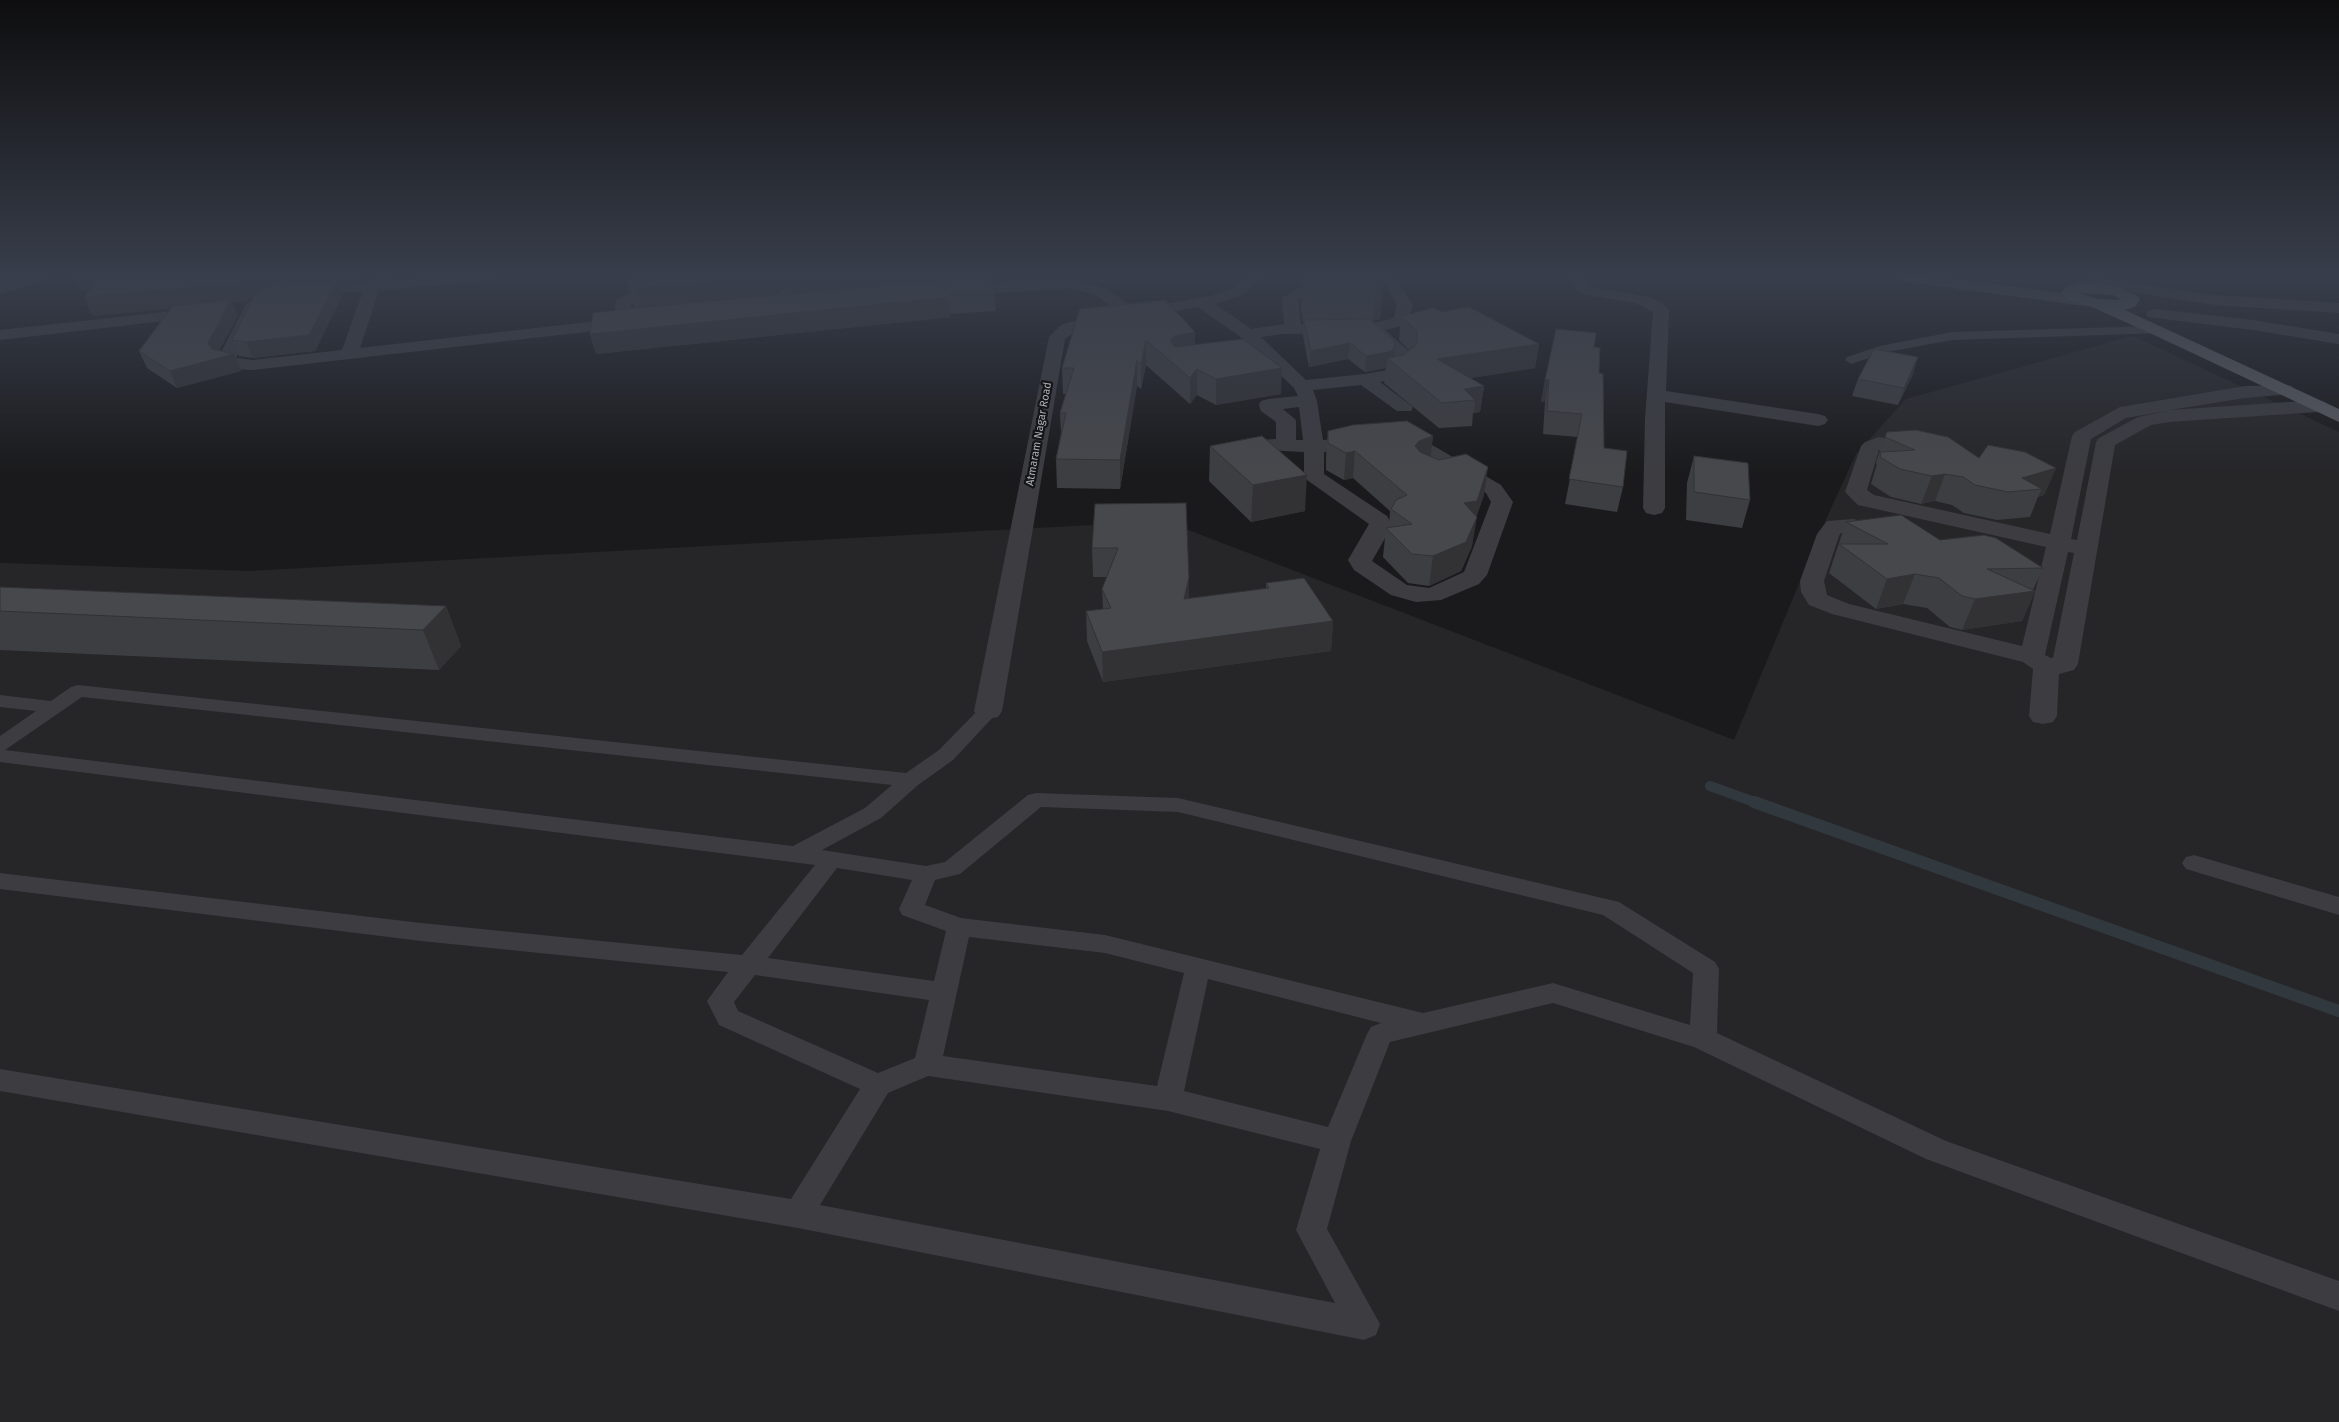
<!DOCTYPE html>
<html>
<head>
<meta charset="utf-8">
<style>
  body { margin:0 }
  canvas { display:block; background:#1a1a1c }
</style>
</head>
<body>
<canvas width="2339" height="1422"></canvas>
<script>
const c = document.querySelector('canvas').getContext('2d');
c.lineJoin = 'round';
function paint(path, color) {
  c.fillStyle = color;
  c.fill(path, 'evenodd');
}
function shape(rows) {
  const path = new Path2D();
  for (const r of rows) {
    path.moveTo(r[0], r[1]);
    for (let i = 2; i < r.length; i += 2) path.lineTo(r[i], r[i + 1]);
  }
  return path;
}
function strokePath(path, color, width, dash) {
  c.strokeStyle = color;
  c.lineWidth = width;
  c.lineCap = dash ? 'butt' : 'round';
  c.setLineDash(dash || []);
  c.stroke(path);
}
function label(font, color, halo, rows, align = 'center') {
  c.font = font + ' "Fira Sans",sans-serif';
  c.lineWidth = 4.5;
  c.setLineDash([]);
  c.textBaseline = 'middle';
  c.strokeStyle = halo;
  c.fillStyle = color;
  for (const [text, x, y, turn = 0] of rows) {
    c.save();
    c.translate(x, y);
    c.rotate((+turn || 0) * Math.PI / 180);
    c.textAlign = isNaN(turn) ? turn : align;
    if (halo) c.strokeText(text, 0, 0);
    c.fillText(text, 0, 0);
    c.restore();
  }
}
const built = shape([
  [2133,336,2339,432,2339,1422,0,1422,0,563,249,571,1165,521,1734,740,1823,526,1856,454,1906,399]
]);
const streamFar1 = shape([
  [1710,786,1757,803]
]);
const stream = shape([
  [1754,802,2339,1011]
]);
const lane = shape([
  [2158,326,2162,327,2164,330,2162,333,1952,340,1887,352,1851,364,1845,360,1847,357,1880,346,1952,332,2158,326],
  [78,685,906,773,939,750,981,707,988,705,995,707,998,711,995,715,953,760,918,785,881,818,822,850,926,866,945,862,1028,795,1036,793,1178,798,1619,902,1715,962,1719,969,1717,1033,1946,1141,2339,1281,2339,1311,1926,1159,1694,1047,1553,1003,1390,1042,1351,1141,1327,1229,1380,1324,1376,1335,1364,1340,798,1228,0,1091,0,1069,791,1199,860,1089,719,1025,707,1001,728,972,421,941,0,889,0,873,421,923,742,955,815,865,0,762,0,736,36,711,0,707,0,695,51,701,71,687,78,685],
  [82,697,892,785,865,808,793,846,5,750,82,697],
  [1041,807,1178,812,1603,915,1693,973,1690,1025,1553,983,1423,1013,1105,935,961,918,925,905,935,880,960,874,1041,807],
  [837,868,912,880,899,909,902,915,946,931,934,981,768,958,837,868],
  [969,937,1105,953,1184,973,1157,1086,943,1056,969,937],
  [755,975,929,1000,915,1058,878,1073,738,1011,734,1002,755,975],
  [1208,979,1381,1023,1371,1027,1367,1034,1328,1127,1184,1091,1208,979],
  [928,1076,1168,1111,1320,1149,1296,1230,1335,1303,820,1205,888,1093,928,1076],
  [2194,855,2339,897,2339,915,2186,869,2182,863,2186,857,2194,855]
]);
const street = shape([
  [0,276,19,278,27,276,50,276,47,279,0,294,0,284,3,283,0,283,0,276],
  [286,276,304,276,259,310,236,358,253,360,342,350,363,291,297,295,294,292,297,289,302,287,369,282,377,276,390,276,390,280,438,276,498,276,490,281,379,290,360,348,624,318,615,308,616,300,661,276,680,276,630,305,646,321,638,326,253,370,237,369,220,364,217,360,246,304,286,276],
  [798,276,815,276,775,312,763,312,761,309,763,306,798,276],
  [1247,276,1264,276,1244,294,1215,304,1251,329,1284,324,1282,298,1309,282,1310,276,1324,276,1325,284,1298,300,1301,324,1373,323,1390,319,1394,317,1397,305,1385,284,1374,276,1396,278,1413,305,1407,322,1401,326,1385,330,1410,352,1413,356,1412,368,1399,378,1380,382,1413,407,1411,411,1397,411,1361,385,1313,390,1317,401,1323,440,1408,433,1415,435,1501,485,1513,502,1487,575,1479,584,1441,600,1416,602,1391,595,1354,570,1348,560,1369,524,1307,480,1304,476,1304,452,1266,450,1259,448,1256,444,1259,440,1276,439,1276,422,1261,411,1259,405,1261,401,1268,399,1298,396,1294,388,1242,338,1198,307,1090,326,1073,333,1065,339,1002,711,998,717,988,719,978,717,974,711,1049,337,1061,325,1087,317,1119,312,1096,295,1069,288,956,296,948,291,956,286,1069,278,1106,289,1136,309,1211,296,1234,288,1247,276],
  [1369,333,1395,357,1394,366,1388,370,1365,374,1306,380,1261,337,1282,334,1369,333],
  [1299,407,1303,440,1296,440,1296,420,1283,409,1299,407],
  [1404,445,1486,493,1491,502,1464,572,1429,588,1407,585,1372,561,1392,526,1390,521,1387,516,1324,474,1324,452,1404,445],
  [1569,276,1584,276,1588,285,1595,288,1645,296,1661,302,1667,308,1669,311,1666,391,1818,414,1825,416,1828,420,1825,424,1818,426,1665,402,1665,508,1662,513,1654,515,1646,513,1643,508,1645,419,1653,312,1636,303,1586,295,1577,291,1569,276],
  [2091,277,2214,295,2339,303,2339,313,2214,305,2086,285,2083,282,2091,277],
  [201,308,207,310,209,313,207,316,0,340,0,330,201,308],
  [2154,309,2253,320,2339,334,2339,344,2253,330,2148,317,2146,314,2148,311,2154,309],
  [2286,385,2292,386,2295,390,2292,394,2245,398,2170,410,2318,400,2325,402,2327,406,2325,410,2318,412,2169,422,2151,425,2115,445,2078,664,2074,670,2059,674,2057,716,2053,722,2043,724,2033,722,2029,716,2033,669,2023,662,1832,614,1809,605,1801,592,1800,581,1817,534,1827,521,1853,519,1882,525,1890,527,1893,532,1890,537,1882,539,1853,533,1841,533,1839,536,1824,581,1827,595,1849,604,2022,646,2046,547,1858,505,1845,492,1861,446,1865,442,1879,437,1925,446,1928,450,1925,454,1918,456,1879,450,1867,490,1874,495,2050,534,2072,436,2075,432,2120,407,2245,386,2286,385],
  [2167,411,2138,417,2099,438,2096,442,2077,540,2071,539,2091,439,2126,418,2167,411],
  [2068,552,2074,553,2053,658,2051,658,2045,655,2068,552]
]);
const secondary = shape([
  [1894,276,1934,276,2085,296,2093,301,2085,306,1902,281,1894,276]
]);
const primary = shape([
  [2078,283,2116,286,2138,296,2140,299,2136,306,2125,310,2339,409,2339,422,2152,334,2092,307,2068,300,2061,293,2066,287,2078,283],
  [2078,293,2113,295,2122,300,2099,299,2078,293]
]);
const wall = shape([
  [74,276,284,276,270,286,350,282,337,283,342,296,315,351,253,358,239,356,232,340,254,297,247,301,232,303,238,315,219,351,234,354,241,371,177,388,147,368,139,351,171,308,93,316,84,297,90,289,81,290],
  [635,276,988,276,994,292,996,311,950,314,951,317,596,354,590,334,636,308,633,305,627,280],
  [788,282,790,294,772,296],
  [1303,276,1384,276,1380,319,1372,321,1395,342,1393,357,1403,355,1409,350,1399,340,1401,316,1442,312,1539,344,1535,368,1470,378,1484,386,1480,412,1473,413,1472,426,1439,428,1384,383,1386,368,1365,372,1348,359,1309,367,1303,336,1304,322,1303,322,1301,309],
  [1080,309,1195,332,1195,344,1281,394,1216,405,1197,395,1190,404,1146,365,1141,389,1137,386,1120,489,1057,488,1056,459,1061,433,1060,413,1066,394,1063,394,1062,368],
  [1594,347,1599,373,1604,448,1623,487,1617,512,1565,504,1578,437,1543,434,1545,401,1541,402,1545,380],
  [1913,374,1898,405,1852,396,1858,379],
  [1328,431,1433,436,1430,456,1484,495,1476,517,1472,546,1461,571,1429,586,1408,583,1383,557,1386,528,1389,528,1390,511,1353,478,1344,480,1326,470,1326,457],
  [1887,432,1979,458,2056,468,2044,495,2038,497,2030,517,1997,520,1964,513,1952,505,1935,501,1921,504,1891,497,1871,484,1877,464,1876,464,1877,459],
  [1210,446,1305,511,1251,522,1209,481],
  [1694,456,1750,500,1742,528,1686,520,1687,483],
  [1095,504,1189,598,1266,589,1266,583,1333,621,1331,651,1103,682,1087,641,1086,611,1103,609,1102,589,1107,577,1093,577,1092,548],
  [1846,522,2043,568,2033,590,2035,591,2022,621,1962,630,1950,627,1927,608,1903,604,1876,609,1829,573],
  [0,587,446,606,461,646,439,670,0,650]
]);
const shadedWall = shape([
  [74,276,110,276,115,287,81,290],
  [250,276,284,276,247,301,232,303,238,315,215,359,208,343,230,303,93,316,84,297],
  [290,276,359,276,350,282,337,283,342,296,315,351,253,358,246,342,294,287],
  [761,276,988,276,988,282,791,301,788,282,764,302,643,314,637,288],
  [1384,278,1380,319,1373,321,1377,279],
  [949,297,951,317,596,354,590,334],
  [1195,332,1195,357,1174,361,1170,341,1174,336],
  [1146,340,1146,365,1141,389,1141,364],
  [1350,343,1348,359,1309,367,1311,351],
  [1539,344,1535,368,1434,384,1437,359],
  [1394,349,1392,363,1387,358,1386,368,1365,372,1366,356],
  [234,354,241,371,177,388,170,371],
  [1918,357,1913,374,1898,405,1904,388],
  [1137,360,1137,386,1120,489,1120,460],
  [1282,368,1281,394,1216,405,1216,379],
  [1197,369,1197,395,1190,404,1190,378],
  [1549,379,1545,401,1541,402,1545,380],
  [1484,386,1480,412,1474,413,1475,400,1464,389],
  [1433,436,1430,463,1416,468,1415,446,1419,441],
  [1355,451,1353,478,1344,480,1346,453],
  [1488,467,1484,495,1476,518,1477,517,1472,546,1461,571,1429,586,1433,556,1464,503],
  [2056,468,2044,495,2038,497,2042,489,2022,478],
  [1945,474,1935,501,1921,504,1932,476],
  [1307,475,1305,511,1251,522,1253,485],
  [1915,574,1903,604,1876,609,1887,579],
  [1189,578,1189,607,1184,599],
  [2035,591,2022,621,1962,630,1975,599],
  [446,606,461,646,439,670,423,630],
  [1333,621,1331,651,1103,682,1102,652]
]);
const building = shape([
  [101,276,250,276,240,283,84,297,101,276],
  [635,276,761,276,760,277,637,288,627,280,635,276],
  [990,276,994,292,948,294,949,297,590,334,593,313,633,308,990,276],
  [1305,276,1384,276,1384,278,1377,279,1305,280,1305,276],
  [337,281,309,335,246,342,232,340,254,296,268,286,337,281],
  [231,300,208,343,212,349,234,354,170,371,139,351,173,306,231,300],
  [1165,300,1195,332,1174,336,1170,341,1175,347,1243,339,1282,368,1216,379,1197,369,1190,378,1146,340,1141,364,1137,360,1120,460,1056,459,1066,413,1060,413,1074,368,1062,368,1080,309,1165,300],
  [1469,307,1539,344,1437,359,1484,386,1464,389,1475,400,1442,403,1387,358,1403,355,1417,344,1417,331,1401,316,1433,308,1442,312,1469,307],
  [1370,319,1395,342,1394,349,1389,352,1366,356,1350,343,1311,351,1304,320,1370,319],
  [1556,329,1596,333,1594,347,1600,348,1599,373,1603,374,1604,448,1627,451,1623,487,1569,479,1582,414,1547,411,1549,379,1545,380,1556,329],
  [1874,349,1918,357,1904,388,1858,379,1874,349],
  [1407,421,1433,436,1419,441,1415,446,1420,452,1439,460,1466,454,1488,467,1477,501,1464,503,1477,517,1466,542,1433,556,1412,554,1386,528,1412,524,1391,509,1396,500,1407,495,1355,451,1346,453,1328,443,1328,431,1353,425,1407,421],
  [1916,430,1948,437,1979,458,1988,445,2025,452,2056,468,2022,478,2042,489,2008,492,1975,485,1963,477,1945,474,1932,476,1900,469,1880,457,1881,452,1915,450,1885,437,1887,432,1916,430],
  [1262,436,1307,475,1253,485,1210,446,1262,436],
  [1694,456,1748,463,1750,500,1694,492,1694,456],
  [1186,503,1189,578,1184,599,1269,588,1266,583,1304,578,1333,621,1102,652,1086,611,1111,608,1102,589,1118,548,1092,548,1095,504,1186,503],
  [1901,515,1940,540,1984,535,1996,538,2043,568,1987,569,2035,591,1975,599,1962,596,1939,578,1915,574,1887,579,1839,544,1888,544,1846,522,1901,515],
  [0,587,446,606,423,630,0,611,0,587]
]);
const farStreetnames = [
  ["Atmaram Nagar Road",1039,434,-80]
];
paint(built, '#262629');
strokePath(streamFar1, '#31393f', 10);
strokePath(stream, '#31393f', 12);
paint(lane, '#3c3c41');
paint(street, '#3c3c41');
paint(secondary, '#4a4c50');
paint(primary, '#585a5f');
paint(wall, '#3d3e41');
paint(shadedWall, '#323235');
paint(building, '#47484c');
strokePath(building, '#323235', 1);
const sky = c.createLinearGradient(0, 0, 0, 475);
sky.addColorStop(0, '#0e0e0f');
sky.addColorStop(0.58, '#383e4b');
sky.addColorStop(1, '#383e4b00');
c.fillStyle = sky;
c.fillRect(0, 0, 2339, 475);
label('11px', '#aeb2ba', '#151517', farStreetnames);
</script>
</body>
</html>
